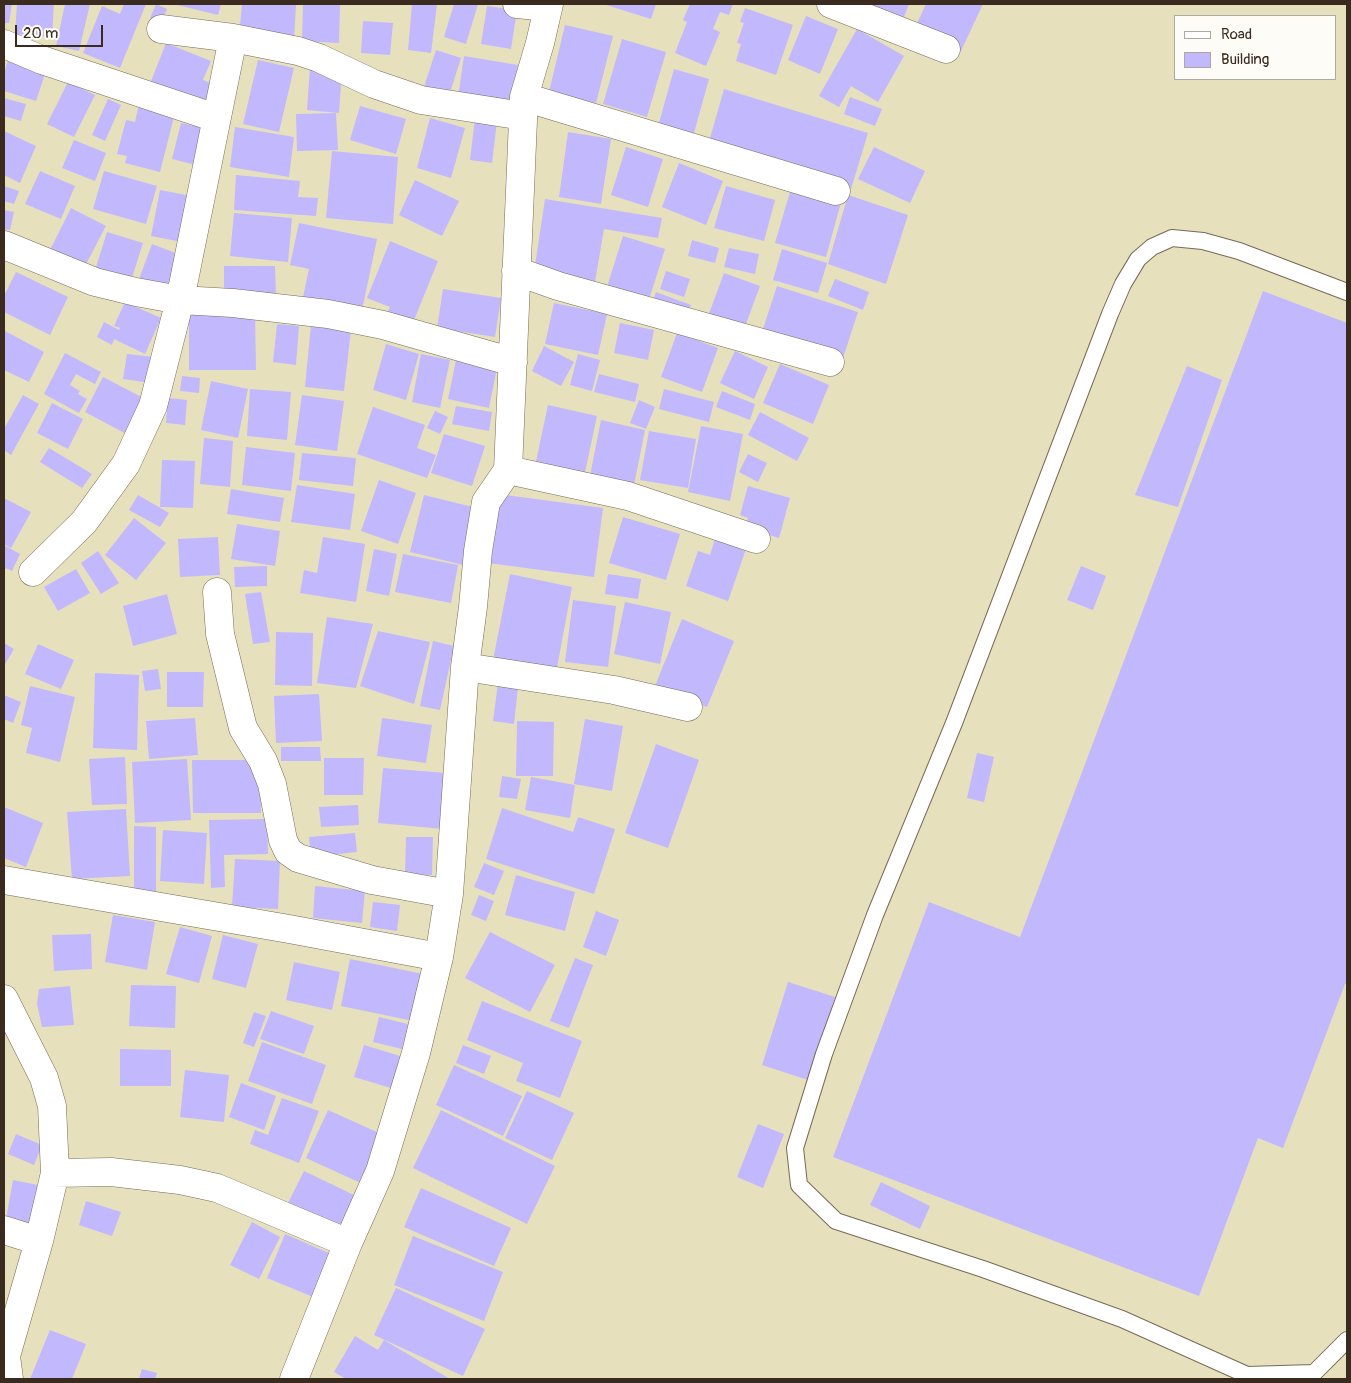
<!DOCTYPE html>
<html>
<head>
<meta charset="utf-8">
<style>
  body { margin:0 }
  #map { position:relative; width:1351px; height:1383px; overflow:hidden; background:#e7e0bd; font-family:Pangolin,sans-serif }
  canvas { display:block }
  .frame { position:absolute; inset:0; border:5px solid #3b2a1e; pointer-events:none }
  .legend { position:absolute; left:1174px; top:15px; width:162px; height:65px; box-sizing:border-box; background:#fdfcf7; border:1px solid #afa8a0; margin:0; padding:6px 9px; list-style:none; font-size:15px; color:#3b2a1e }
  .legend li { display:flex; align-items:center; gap:10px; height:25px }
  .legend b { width:25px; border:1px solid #afa8a0 }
  .scale { position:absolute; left:15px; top:25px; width:88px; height:22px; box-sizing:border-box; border:2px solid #3b2a1e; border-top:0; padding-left:6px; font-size:15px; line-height:18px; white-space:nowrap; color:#3b2a1e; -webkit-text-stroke:4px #fdfcf7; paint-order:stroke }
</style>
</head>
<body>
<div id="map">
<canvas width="1351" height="1383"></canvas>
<div class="frame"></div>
<ul class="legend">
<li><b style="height:6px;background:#fff"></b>Road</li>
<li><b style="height:14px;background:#c2b8fd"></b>Building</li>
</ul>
<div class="scale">20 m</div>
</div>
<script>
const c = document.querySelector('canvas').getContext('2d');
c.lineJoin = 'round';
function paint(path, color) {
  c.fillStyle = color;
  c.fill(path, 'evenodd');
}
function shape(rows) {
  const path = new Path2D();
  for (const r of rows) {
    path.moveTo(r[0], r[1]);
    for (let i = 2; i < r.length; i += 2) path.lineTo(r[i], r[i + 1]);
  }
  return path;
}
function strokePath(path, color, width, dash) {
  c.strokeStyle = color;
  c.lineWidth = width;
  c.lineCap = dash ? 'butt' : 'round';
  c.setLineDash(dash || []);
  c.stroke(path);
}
const building = shape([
  [4,4,12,4,9,23,4,23],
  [17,4,54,4,52,37,15,34],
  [65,4,90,4,79,51,56,46],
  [124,4,146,4,120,68,83,53,102,6,120,14],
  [156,4,167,9,162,22,150,18],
  [173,4,221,4,218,15],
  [242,4,296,5,294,40,239,36],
  [303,4,340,4,339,43,302,41],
  [412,4,437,4,431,53,408,50],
  [454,4,478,4,466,44,444,37],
  [603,4,656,4,651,19],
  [690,4,733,4,729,15,720,12,713,29,720,32,706,66,675,53,687,22,683,20],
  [864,4,909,4,902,22],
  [926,4,983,4,960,53,914,30],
  [487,6,517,10,511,49,481,44],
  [745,8,793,25,776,75,736,61,741,44,737,43,744,23,740,22],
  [806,16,838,29,820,74,788,60],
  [363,21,393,23,390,55,361,53],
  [565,25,613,36,596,103,549,92],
  [857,29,904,56,878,102,851,86,839,107,819,96],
  [622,39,666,52,647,117,603,104],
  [166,43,211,61,203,80,213,84,204,106,150,84],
  [436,50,461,58,447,102,422,93],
  [9,56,47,68,36,101,4,91,4,74],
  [464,56,518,65,511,105,458,97],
  [258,60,294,68,279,132,243,124],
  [310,67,342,70,339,113,307,110],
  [674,69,709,79,692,140,657,130],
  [68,82,95,95,74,137,47,124],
  [724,89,868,133,851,189,708,145],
  [850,97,882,109,875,126,844,114],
  [4,98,26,104,21,121,4,116],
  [108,99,121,105,105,141,92,135],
  [139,104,175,113,160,172,125,163,127,156,117,154,126,120,135,122],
  [360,106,406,119,396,154,350,140],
  [476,110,498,113,492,163,470,160],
  [336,113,338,150,297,151,296,114],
  [430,118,465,128,451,178,417,168],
  [181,123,216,131,207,168,172,159],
  [235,127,294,137,289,177,230,167],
  [4,131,36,146,20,183,4,175],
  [568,132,611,139,601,204,559,197],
  [74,140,106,153,95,181,62,168],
  [626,147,663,159,648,207,611,195],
  [874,147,925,171,910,203,858,179],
  [332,151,398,157,393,224,326,218],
  [679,163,723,181,706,225,662,207],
  [40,171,75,186,61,219,25,204],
  [104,171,157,186,146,224,93,209],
  [236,175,300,181,298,197,318,198,316,216,234,210],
  [415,180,459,201,442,236,399,215],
  [792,185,842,199,826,257,775,243],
  [4,186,19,191,14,204,4,201],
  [726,186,775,200,764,241,714,228],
  [160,190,196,197,187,243,151,236],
  [848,195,908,215,886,284,828,264],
  [545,199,662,218,658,238,604,229,595,282,534,272],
  [71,208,106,226,84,268,50,250],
  [4,210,14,212,10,230,4,229],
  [234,213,292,218,288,262,230,256],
  [299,223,377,239,361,315,302,302,309,269,290,265],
  [107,232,143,243,131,281,95,270],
  [623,236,665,249,647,306,605,293],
  [692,240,719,248,715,263,688,256],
  [390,241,438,261,410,330,385,319,390,307,367,298],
  [152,244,186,257,173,292,139,279],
  [729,248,759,254,755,274,724,267],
  [782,249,827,263,818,293,773,280],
  [224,266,275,266,276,298,224,298],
  [666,271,690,279,684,297,660,289],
  [16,272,68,297,50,335,4,312,4,296],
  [724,273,760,286,743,332,707,319],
  [835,279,869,292,863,310,828,296],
  [777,286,858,312,842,361,761,335],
  [443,289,501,298,495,337,437,328],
  [1263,291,1347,323,1347,984,1345,984,1283,1148,1258,1138,1199,1296,833,1157,929,902,1020,937],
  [656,292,691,305,686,319,651,306],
  [125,302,161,318,145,354,114,339,112,345,97,337,104,322,119,330,120,328,114,326],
  [554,303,607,314,598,355,545,344],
  [189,313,255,313,256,370,189,370],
  [620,323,654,330,648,360,614,353],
  [277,324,299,326,296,365,273,362],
  [311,325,351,330,344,391,305,387],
  [5,331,44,352,29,382,4,370],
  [677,333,718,348,702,392,661,377],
  [386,344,419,354,406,400,373,390],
  [544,346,574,362,561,386,532,371],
  [735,351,768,367,754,399,720,383],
  [65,353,101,372,95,384,76,374,70,385,80,391,78,394,87,399,79,413,44,394],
  [127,354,154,357,151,383,123,379],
  [421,354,450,360,440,408,412,402],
  [578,354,600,360,592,391,570,385],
  [456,360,497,368,489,408,448,399],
  [780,364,829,385,813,424,763,403],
  [1187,366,1222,380,1178,507,1135,495],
  [599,374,639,384,635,402,594,392],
  [182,376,200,378,199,393,180,391],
  [103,377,153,403,134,438,85,412],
  [211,381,248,389,238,438,201,430],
  [250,389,291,392,287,440,247,436],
  [664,389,714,402,709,422,659,409],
  [722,391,755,404,750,420,716,407],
  [23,395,39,404,11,455,4,450,4,429],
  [302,395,344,401,337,451,295,445],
  [168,398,187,400,185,425,166,423],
  [639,400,655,407,646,429,630,423],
  [52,403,83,419,68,449,37,433],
  [548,405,597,416,584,477,535,466],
  [456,406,492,412,489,431,452,424],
  [373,407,425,425,417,448,436,455,427,478,357,454],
  [435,411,448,417,440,434,427,428],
  [760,412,809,438,797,461,748,435],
  [601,420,645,430,634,485,590,476],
  [701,426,743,434,730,501,688,492],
  [649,431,696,439,688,488,640,480],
  [444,434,485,446,472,486,431,473],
  [204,438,233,441,230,487,200,484],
  [246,447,295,453,291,491,242,485],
  [49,448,92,474,82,488,40,462],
  [302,453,356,458,353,486,299,480],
  [748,454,767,463,758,482,739,472],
  [162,460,195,461,193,508,160,507],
  [379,480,416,493,398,544,361,531],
  [297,485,355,494,350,530,291,522],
  [748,486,790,498,779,538,745,528,748,518,740,515],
  [231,489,284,498,280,522,227,514],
  [498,494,603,508,594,577,488,563],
  [138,495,169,513,160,527,129,510],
  [424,495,477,508,463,565,410,552],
  [4,498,31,512,11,548,4,544],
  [623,517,680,534,666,580,609,563],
  [134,518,166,543,136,580,105,555],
  [237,524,280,531,275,566,231,559],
  [218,537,220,575,180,577,178,539],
  [323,537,365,544,356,602,300,593,304,570,317,573],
  [715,539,746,549,728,601,686,586,698,551,710,555],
  [4,545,20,554,12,571,6,568,4,571],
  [374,549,397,554,389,596,366,591],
  [98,551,119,583,101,594,81,563],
  [403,554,458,565,451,603,395,592],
  [267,566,267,586,235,587,234,567],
  [1081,566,1106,576,1093,610,1067,600],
  [76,569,90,593,58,611,44,587],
  [510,574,572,587,556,673,493,660],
  [608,574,641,579,638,599,605,594],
  [261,592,270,642,253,644,245,594],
  [167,594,177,634,133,646,123,606],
  [573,600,616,606,608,667,565,662],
  [625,602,671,612,660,664,614,654],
  [327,617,373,624,356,688,317,683],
  [682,619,734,641,707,707,655,686],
  [378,631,430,642,414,704,360,686],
  [276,632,313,633,312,686,275,685],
  [433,641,454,646,440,710,420,706],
  [4,643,14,649,4,666],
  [38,644,74,660,61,689,25,674],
  [158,669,161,689,145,691,142,671],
  [167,672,204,672,203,707,167,707],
  [95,673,139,675,137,750,93,748],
  [499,676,519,678,514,724,493,721],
  [30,686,75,697,60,762,26,753,32,728,21,725],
  [319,694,322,741,276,743,274,696],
  [4,695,21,702,13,723,4,719],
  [195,718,198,755,149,759,146,721],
  [382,718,432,725,426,763,377,756],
  [585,719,623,726,612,791,574,784],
  [517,721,554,722,553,776,516,776],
  [656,744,699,760,668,848,625,833],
  [281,747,320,747,321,761,281,761],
  [977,753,994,757,984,802,967,798],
  [125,757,127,804,92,805,89,759],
  [324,758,364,758,363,795,324,795],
  [187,759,191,820,135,823,132,762],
  [192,760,260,760,261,813,193,813],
  [383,768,447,773,443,829,378,823],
  [502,776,521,779,517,799,499,797],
  [531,777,575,785,570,818,525,810],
  [358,805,359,825,321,827,319,807],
  [4,807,43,823,26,867,4,858],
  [502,808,573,832,578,817,615,829,594,894,486,859],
  [126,809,130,876,72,879,67,812],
  [267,819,268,854,224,855,225,887,211,888,209,820],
  [134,826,156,827,156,895,134,895],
  [163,830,207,833,204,884,160,881],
  [355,833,357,852,311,857,309,837],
  [406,837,433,837,432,875,405,874],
  [235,859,280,861,278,909,232,907],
  [484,863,504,871,494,895,474,887],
  [516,875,575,892,565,931,505,915],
  [315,886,365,891,362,923,313,918],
  [479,895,494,901,486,921,471,915],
  [373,902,400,905,397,931,370,927],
  [596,911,619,920,606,956,583,947],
  [113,915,155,922,147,970,105,962],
  [180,927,212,936,199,983,166,974],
  [490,932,555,965,530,1012,465,978],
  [91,934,92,969,54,971,52,935],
  [223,935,258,944,246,988,212,979],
  [575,958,593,965,569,1028,550,1021],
  [350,959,428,975,418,1022,341,1006],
  [294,962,340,972,332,1010,286,1000],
  [788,982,835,997,808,1080,762,1065],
  [131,985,176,986,175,1028,129,1026],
  [70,986,74,1025,42,1027,37,1004,39,989],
  [482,1001,582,1041,560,1098,516,1081,523,1063,467,1040],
  [271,1011,314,1026,304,1054,260,1039],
  [254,1012,266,1016,254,1047,243,1043],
  [379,1017,408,1024,402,1049,373,1042],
  [262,1042,326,1065,312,1104,248,1081],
  [364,1045,410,1059,401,1091,354,1077],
  [463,1045,491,1056,484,1074,456,1063],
  [120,1049,171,1050,171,1086,120,1086],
  [454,1065,522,1096,503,1136,436,1105],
  [185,1070,229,1075,224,1122,180,1117],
  [241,1083,276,1096,264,1130,229,1117],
  [527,1091,574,1113,552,1160,505,1138],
  [282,1098,319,1111,299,1163,250,1144,255,1130,268,1135],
  [328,1110,388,1137,365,1185,306,1158],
  [441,1110,555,1166,527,1224,413,1168],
  [758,1124,784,1134,763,1188,737,1177],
  [16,1134,42,1145,34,1165,8,1154],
  [304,1171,356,1196,338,1234,285,1209],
  [13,1180,43,1186,36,1224,6,1219],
  [881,1182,930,1206,920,1229,870,1205],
  [421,1188,511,1228,494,1266,404,1227],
  [86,1201,121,1212,112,1236,79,1225],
  [252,1222,280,1237,259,1279,230,1265],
  [285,1234,331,1254,313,1297,267,1278],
  [413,1236,503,1272,484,1321,394,1285],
  [396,1288,485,1329,463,1376,374,1335],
  [50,1330,86,1344,72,1379,30,1379],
  [355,1336,378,1350,384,1340,450,1379,346,1379,334,1372],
  [142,1369,157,1373,155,1379,139,1379]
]);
const lane = shape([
  [1347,292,1239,251,1203,241,1172,238,1152,247,1138,259,1123,284,1110,314,954,723,875,915,824,1054,795,1148,799,1185,836,1221,983,1269,1122,1319,1247,1375,1314,1373,1347,1340]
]);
const street = shape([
  [517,4,548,7],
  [831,4,946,49],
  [161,29,233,38,298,51,319,58,374,84,421,100,523,116],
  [4,44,42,60,216,118],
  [524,97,836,191],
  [4,245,95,282,136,292,180,300,233,303,328,314,383,325,513,362],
  [516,271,558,286,830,362],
  [508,470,628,496,756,539],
  [33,572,84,522,126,464,153,406,180,300,233,38],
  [217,592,220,634,243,728,263,761,272,784,283,840,288,851,298,858,372,880,449,894],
  [465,667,614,690,688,707],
  [4,880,289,929,439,957],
  [4,999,44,1078,52,1106,55,1173,39,1241,6,1356,9,1379],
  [55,1173,111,1172,180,1180,217,1188,348,1243],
  [4,1230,39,1241],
  [294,1379,348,1243,380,1171,416,1053,439,957,449,894,465,667,473,607,478,551,486,502,508,470,524,97,540,43,549,4]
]);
paint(building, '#c2b8fd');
strokePath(lane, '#776a56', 18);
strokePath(street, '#776a56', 29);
strokePath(lane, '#fff', 16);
strokePath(street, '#fff', 28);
</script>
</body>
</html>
